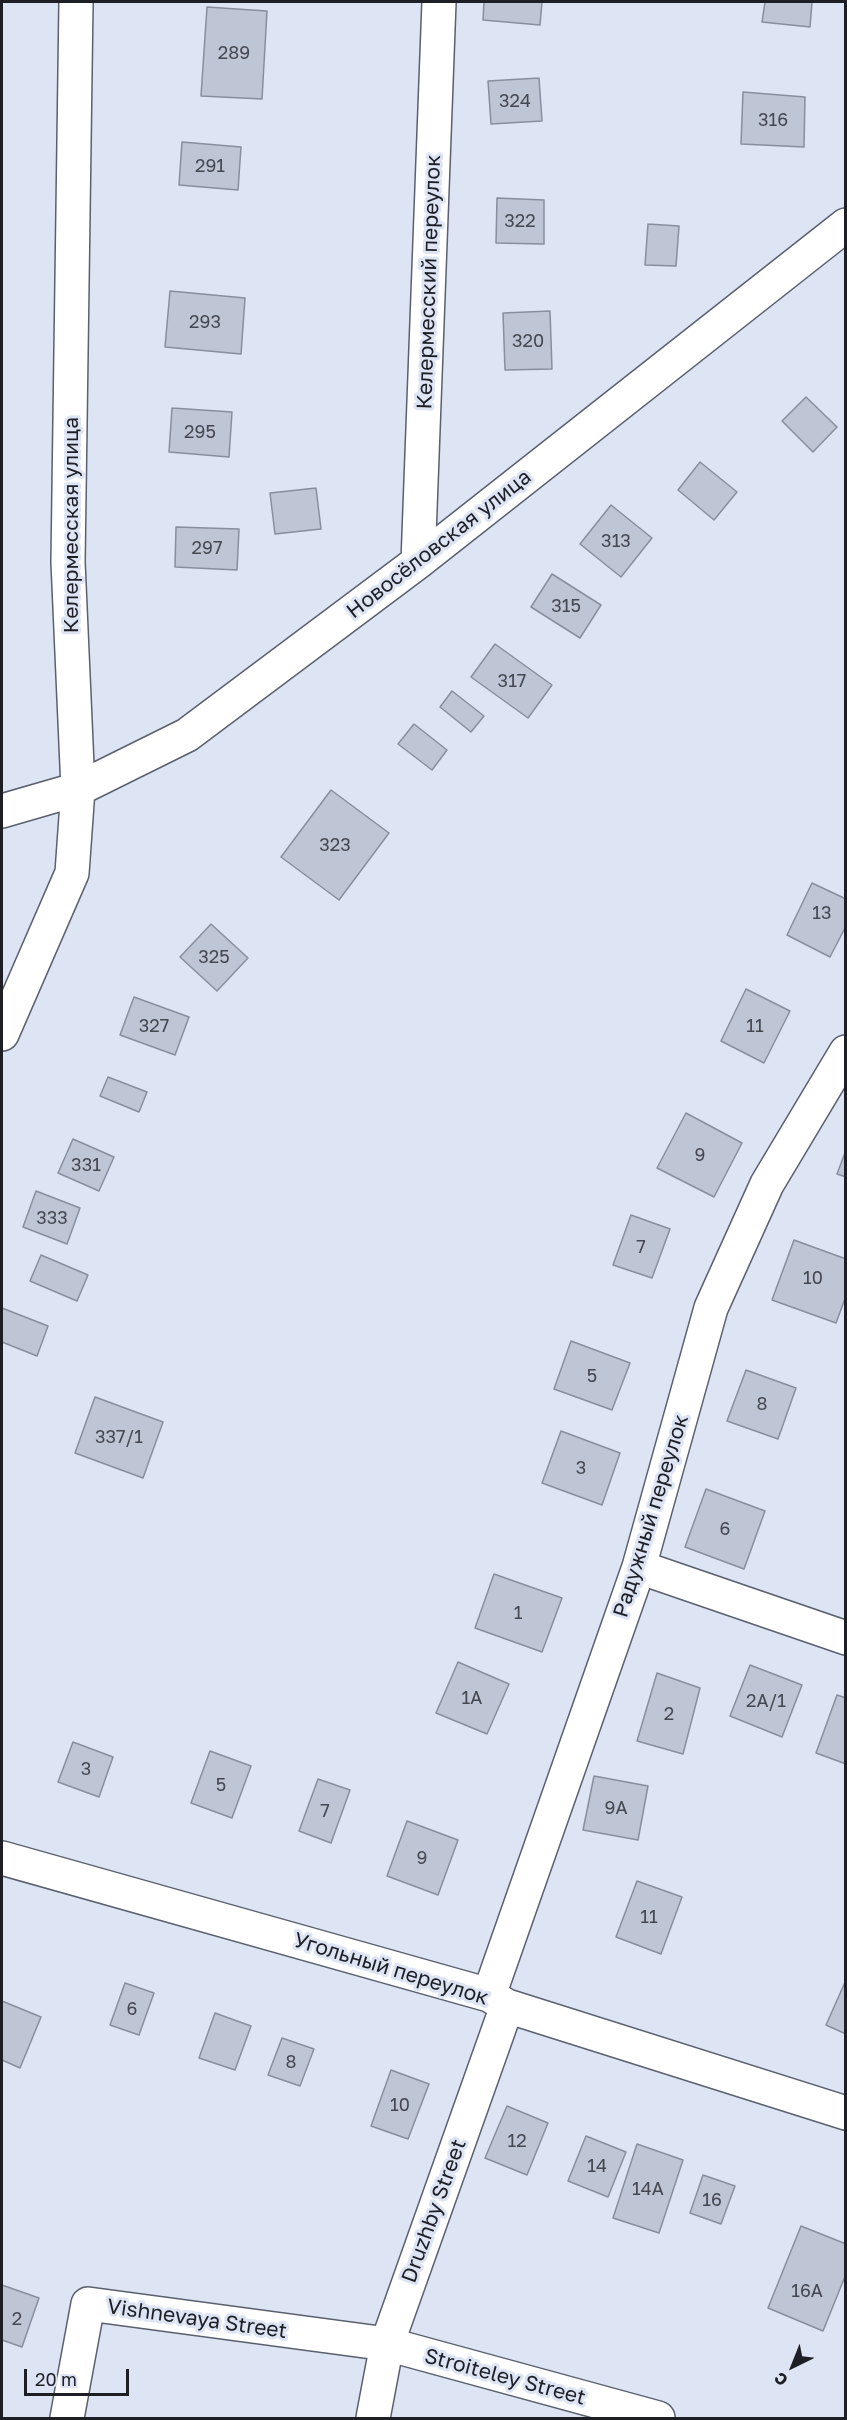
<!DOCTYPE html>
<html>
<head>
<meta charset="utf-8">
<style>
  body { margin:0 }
  #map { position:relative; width:847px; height:2420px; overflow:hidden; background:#dde4f4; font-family:"Golos Text",sans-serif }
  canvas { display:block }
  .frame { position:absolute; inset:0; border:3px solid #1d1f25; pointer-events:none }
  .north { position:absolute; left:763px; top:2336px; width:60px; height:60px; -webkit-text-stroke:4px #dde4f4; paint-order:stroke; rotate:223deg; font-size:16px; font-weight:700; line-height:24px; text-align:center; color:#1d1f25 }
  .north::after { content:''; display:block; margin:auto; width:21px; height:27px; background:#1d1f25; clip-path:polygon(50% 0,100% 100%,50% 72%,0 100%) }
  .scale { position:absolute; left:24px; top:2369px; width:105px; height:27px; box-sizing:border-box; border:3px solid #1d1f25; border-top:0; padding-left:8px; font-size:18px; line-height:21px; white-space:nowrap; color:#1d1f25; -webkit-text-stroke:4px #dde4f4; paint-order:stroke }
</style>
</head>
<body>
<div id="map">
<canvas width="847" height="2420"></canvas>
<div class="frame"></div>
<div class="north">С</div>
<div class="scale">20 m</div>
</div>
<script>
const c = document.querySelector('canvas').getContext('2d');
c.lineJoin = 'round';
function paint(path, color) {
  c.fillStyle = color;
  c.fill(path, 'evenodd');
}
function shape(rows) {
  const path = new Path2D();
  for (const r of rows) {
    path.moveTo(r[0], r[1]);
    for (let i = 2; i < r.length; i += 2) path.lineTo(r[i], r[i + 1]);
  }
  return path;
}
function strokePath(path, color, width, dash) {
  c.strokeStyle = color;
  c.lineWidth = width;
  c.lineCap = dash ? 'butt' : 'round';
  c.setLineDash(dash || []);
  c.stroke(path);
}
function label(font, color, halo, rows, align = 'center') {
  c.font = font + ' "Golos Text",sans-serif';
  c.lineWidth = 6;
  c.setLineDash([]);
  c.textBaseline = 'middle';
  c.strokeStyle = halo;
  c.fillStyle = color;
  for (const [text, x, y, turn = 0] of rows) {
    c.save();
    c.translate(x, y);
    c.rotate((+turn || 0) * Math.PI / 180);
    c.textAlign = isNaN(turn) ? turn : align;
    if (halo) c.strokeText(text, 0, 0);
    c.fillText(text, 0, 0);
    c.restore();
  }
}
const building = shape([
  [484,2,542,2,540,25,483,20,484,2],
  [765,2,812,2,810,27,762,22,765,2],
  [207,7,267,11,262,99,201,96,207,7],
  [539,78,542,121,491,124,488,81,539,78],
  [743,92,805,97,804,147,741,144,743,92],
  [182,142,241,147,238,190,179,185,182,142],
  [497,198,544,200,544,244,496,243,497,198],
  [648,224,679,226,676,266,645,265,648,224],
  [170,291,245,298,241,354,165,347,170,291],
  [550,311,552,369,505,370,503,313,550,311],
  [806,397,837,427,813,452,782,421,806,397],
  [172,408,232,412,229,457,169,452,172,408],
  [700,462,737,492,714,520,678,490,700,462],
  [316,488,321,529,275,534,270,493,316,488],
  [611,505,652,538,621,577,580,544,611,505],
  [176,527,239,529,237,570,175,567,176,527],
  [552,574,601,605,580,638,531,607,552,574],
  [495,644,552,685,528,718,471,677,495,644],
  [452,691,484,716,471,732,440,707,452,691],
  [414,724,447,750,432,770,398,744,414,724],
  [331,790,389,833,339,900,281,857,331,790],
  [812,883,846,899,846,926,830,957,787,935,812,883],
  [211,924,248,958,217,991,180,957,211,924],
  [746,989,790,1011,764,1063,721,1041,746,989],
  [134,997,189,1017,175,1055,120,1035,134,997],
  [108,1077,147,1092,139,1112,100,1096,108,1077],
  [686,1113,742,1143,714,1197,657,1168,686,1113],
  [73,1139,114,1157,99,1191,58,1173,73,1139],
  [846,1150,846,1177,837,1174,846,1150],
  [36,1191,80,1208,67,1244,23,1227,36,1191],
  [631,1215,670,1229,652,1278,613,1265,631,1215],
  [794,1240,846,1259,846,1296,836,1323,772,1300,794,1240],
  [41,1255,88,1275,77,1301,30,1281,41,1255],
  [2,1308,48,1326,37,1356,2,1342,2,1308],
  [571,1341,630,1363,612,1410,554,1389,571,1341],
  [746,1370,796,1388,778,1439,727,1421,746,1370],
  [95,1397,163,1422,143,1478,75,1453,95,1397],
  [561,1431,620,1453,602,1505,542,1483,561,1431],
  [706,1489,765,1511,744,1569,685,1547,706,1489],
  [494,1574,562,1598,542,1652,475,1628,494,1574],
  [458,1662,509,1684,487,1734,436,1713,458,1662],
  [750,1665,802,1685,782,1737,730,1716,750,1665],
  [657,1673,700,1688,683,1754,637,1741,657,1673],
  [837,1695,846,1698,846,1764,816,1753,837,1695],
  [73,1742,113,1757,99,1797,58,1782,73,1742],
  [210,1751,251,1766,232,1818,191,1803,210,1751],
  [594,1776,648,1786,638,1840,583,1830,594,1776],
  [318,1779,350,1790,331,1843,299,1831,318,1779],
  [407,1821,458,1840,438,1895,387,1876,407,1821],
  [637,1881,682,1897,661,1954,616,1937,637,1881],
  [846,1980,846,2034,826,2025,846,1980],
  [125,1983,154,1993,139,2035,110,2025,125,1983],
  [2,2001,41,2017,20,2068,2,2060,2,2001],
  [215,2013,251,2026,235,2070,199,2058,215,2013],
  [282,2038,314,2049,300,2086,268,2075,282,2038],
  [391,2070,429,2084,408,2139,371,2126,391,2070],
  [507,2106,548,2123,527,2175,485,2158,507,2106],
  [586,2136,626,2152,608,2197,568,2181,586,2136],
  [637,2144,683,2160,659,2233,613,2218,637,2144],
  [703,2175,735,2186,721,2224,690,2213,703,2175],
  [801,2226,846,2244,846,2274,823,2331,768,2308,801,2226],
  [2,2285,39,2298,22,2347,2,2340,2,2285]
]);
const minor = shape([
  [418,562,439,2],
  [2,811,78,789,187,735,418,562,846,225],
  [2,1034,72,873,78,789,68,562,76,2],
  [639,1567,846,1638],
  [2,1858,489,1995,507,2006,846,2113],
  [489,1995,639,1567,711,1308,767,1184,846,1052],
  [67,2418,88,2304,387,2344,658,2418],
  [373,2418,387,2344,507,2006]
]);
const numberNames = [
  ["289",234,53],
  ["324",515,101],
  ["316",773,120],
  ["291",210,166],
  ["322",520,221],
  ["293",205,322],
  ["320",528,341],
  ["295",200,432],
  ["313",616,541],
  ["297",207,548],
  ["315",566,606],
  ["317",512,681],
  ["323",335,845],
  ["13",822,913],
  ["325",214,957],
  ["327",154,1026],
  ["11",755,1026],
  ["9",700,1155],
  ["331",86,1165],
  ["333",52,1218],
  ["7",641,1247],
  ["10",813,1278],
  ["5",592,1376],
  ["8",762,1404],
  ["337/1",119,1437],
  ["3",581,1468],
  ["6",725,1529],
  ["1",518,1613],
  ["1А",472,1698],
  ["2А/1",766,1701],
  ["2",669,1714],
  ["3",86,1769],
  ["5",221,1785],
  ["9А",616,1808],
  ["7",325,1811],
  ["9",422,1858],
  ["11",649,1917],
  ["6",132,2009],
  ["8",291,2062],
  ["10",400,2105],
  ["12",517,2141],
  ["14",597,2166],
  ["14А",648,2189],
  ["16",712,2200],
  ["16А",807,2291],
  ["2",17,2319]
];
const streetNames = [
  ["Келермесский переулок",429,282,-88],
  ["Келермесская улица",71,525,-90],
  ["Новосёловская улица",439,544,-38],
  ["Радужный переулок",651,1516,-73],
  ["Угольный переулок",391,1969,17],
  ["Druzhby Street",434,2211,-70],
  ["Vishnevaya Street",197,2319,8],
  ["Stroiteley Street",505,2377,15]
];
paint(building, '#bec5d5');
strokePath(building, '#888e9d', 1.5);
strokePath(minor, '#5a606e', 36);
strokePath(minor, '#fff', 33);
label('18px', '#454851', null, numberNames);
label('21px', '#1d1f25', '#dde4f4', streetNames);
</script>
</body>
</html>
